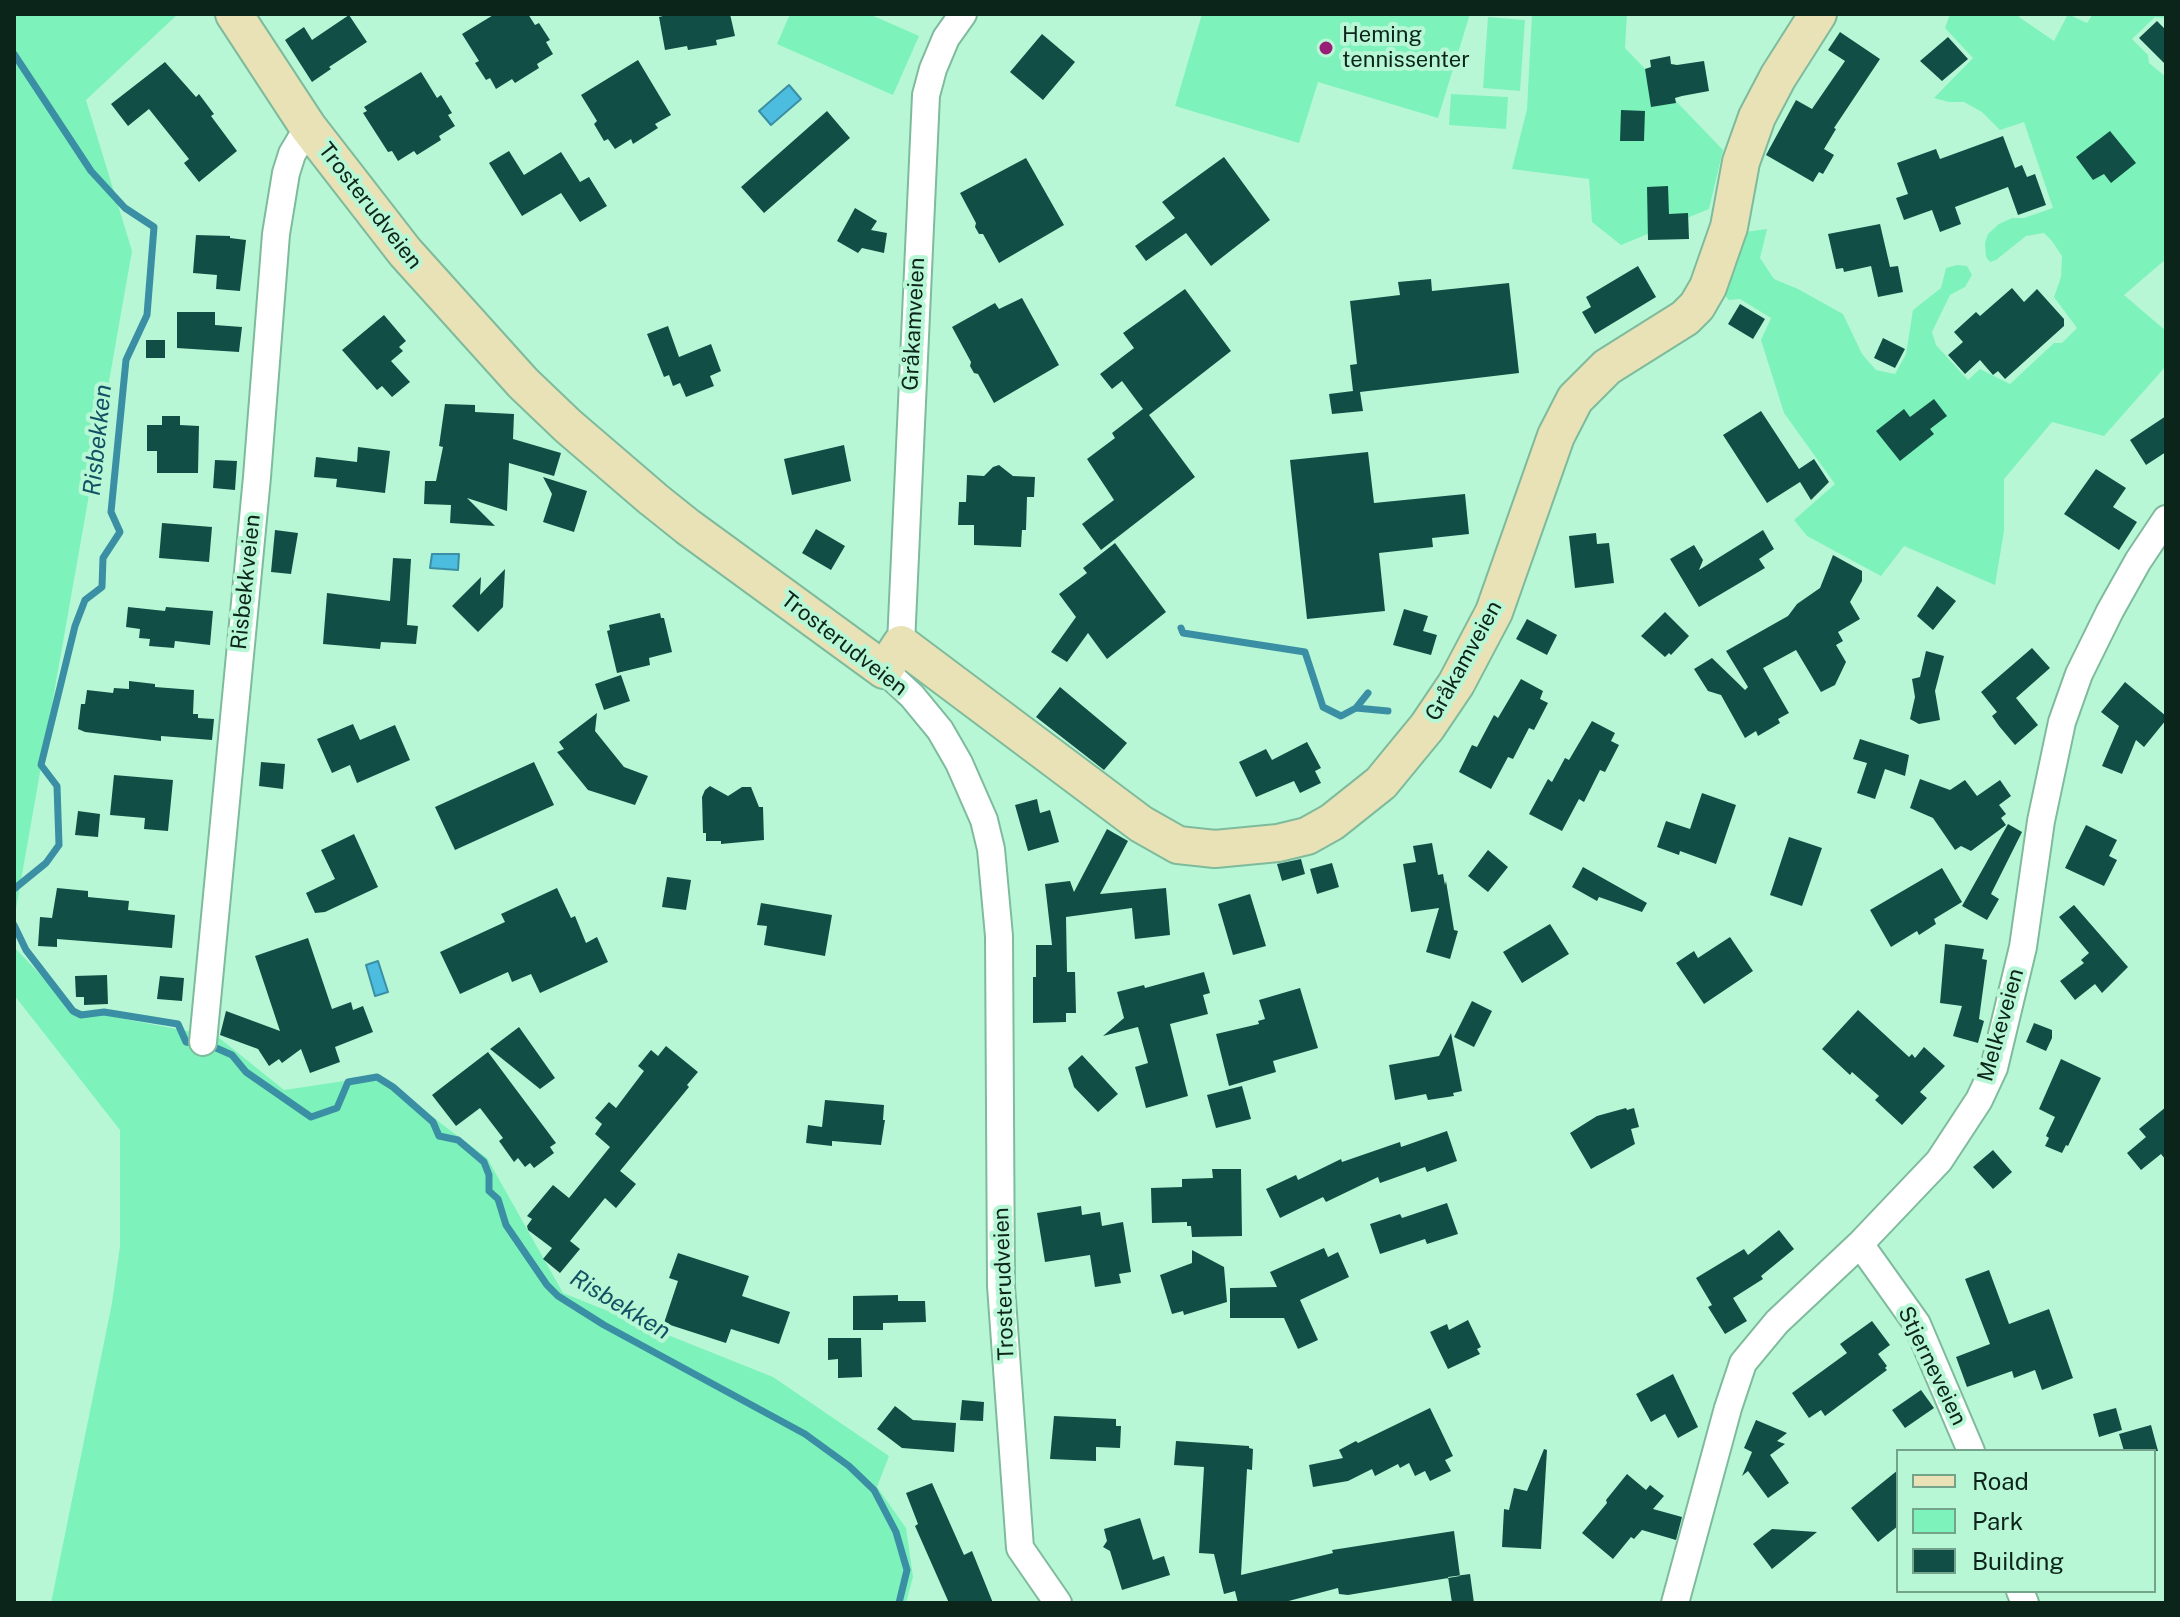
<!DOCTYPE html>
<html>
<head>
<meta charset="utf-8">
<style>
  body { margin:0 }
  #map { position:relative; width:2180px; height:1617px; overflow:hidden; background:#b8f7d6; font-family:"Public Sans",sans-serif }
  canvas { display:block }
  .frame { position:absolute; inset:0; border:16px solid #0c251a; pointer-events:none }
  .legend { position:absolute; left:1896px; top:1449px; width:260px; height:144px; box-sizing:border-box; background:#b8f7d6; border:2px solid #73a38b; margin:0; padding:10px 14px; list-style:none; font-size:24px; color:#0c251a }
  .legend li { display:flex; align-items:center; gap:16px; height:40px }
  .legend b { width:40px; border:2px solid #73a38b }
</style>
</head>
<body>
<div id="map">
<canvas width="2180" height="1617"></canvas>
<div class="frame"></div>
<ul class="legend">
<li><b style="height:10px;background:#e8e2b6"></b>Road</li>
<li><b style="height:22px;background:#7ef2bb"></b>Park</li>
<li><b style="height:22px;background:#114f46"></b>Building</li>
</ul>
</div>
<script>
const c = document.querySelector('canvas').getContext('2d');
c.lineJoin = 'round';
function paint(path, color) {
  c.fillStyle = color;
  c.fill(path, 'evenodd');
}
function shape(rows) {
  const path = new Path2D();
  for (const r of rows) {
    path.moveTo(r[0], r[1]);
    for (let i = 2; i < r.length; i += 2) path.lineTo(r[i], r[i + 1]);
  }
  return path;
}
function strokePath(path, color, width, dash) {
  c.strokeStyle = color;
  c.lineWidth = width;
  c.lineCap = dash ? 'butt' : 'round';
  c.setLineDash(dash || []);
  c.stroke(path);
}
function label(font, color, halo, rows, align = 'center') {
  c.font = font + ' "Public Sans",sans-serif';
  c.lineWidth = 8;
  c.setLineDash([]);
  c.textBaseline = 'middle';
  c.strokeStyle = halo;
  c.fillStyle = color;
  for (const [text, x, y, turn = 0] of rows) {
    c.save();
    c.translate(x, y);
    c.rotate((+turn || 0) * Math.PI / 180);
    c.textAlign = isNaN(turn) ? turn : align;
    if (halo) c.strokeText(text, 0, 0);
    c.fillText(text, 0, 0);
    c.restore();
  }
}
const green = shape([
  [14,14,178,14,86,100,132,251,14,920],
  [790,14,869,14,919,36,893,95,777,44],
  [1202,14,1470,14,1438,118,1318,82,1299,143,1175,106],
  [1532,14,1627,14,1625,48,1723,150,1709,209,1621,245,1592,222,1589,179,1512,169,1527,109],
  [1950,14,2020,14,2019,17,2054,41,2068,14,2087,23,2093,14,2166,14,2166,18,2155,17,2132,39,2148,55,2149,63,2166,77,2166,259,2124,295,2166,331,2166,366,2104,436,2052,422,2004,479,2004,531,1995,585,1904,546,1881,576,1807,536,1794,520,1835,484,1784,413,1761,340,1771,318,1740,299,1729,300,1722,292,1738,233,1767,229,1760,258,1774,279,1798,289,1843,314,1862,354,1876,370,1895,374,1906,354,1913,310,1941,288,1946,268,1957,265,1967,266,1972,275,1965,287,1950,295,1932,332,1936,345,1968,380,1980,369,2010,384,2054,343,2062,343,2077,328,2054,297,2061,277,2062,256,2052,241,2044,233,2026,236,1996,260,1990,262,1986,257,1985,243,1988,234,1999,224,2012,218,2024,218,2053,208,2024,122,2000,130,1982,112,1964,102,1949,102,1934,98,1973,58,1945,28],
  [1488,17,1525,20,1520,91,1483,88],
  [1451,94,1508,97,1506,129,1449,125],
  [14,947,73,1009,218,1037,284,1090,378,1076,487,1158,563,1293,773,1377,889,1456,877,1487,906,1528,913,1577,906,1603,51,1603,112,1303,120,1246,120,1130,14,995]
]);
const water = shape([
  [789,85,801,99,771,125,759,111,789,85],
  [432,554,459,554,458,570,430,568,432,554],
  [378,961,388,992,375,996,366,965,378,961]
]);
const stream = shape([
  [14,54,91,171,125,208,154,227,147,315,126,360,111,512,120,532,103,558,102,587,85,600,75,626,41,765,57,786,59,845,46,863,14,889],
  [1181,628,1183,633,1305,652,1323,707,1341,716,1356,708,1388,711],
  [1356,708,1368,693],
  [14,925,26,950,73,1011,81,1015,104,1012,178,1024,186,1042,214,1047,232,1055,246,1072,311,1117,337,1108,348,1082,377,1077,393,1087,433,1122,439,1136,458,1140,484,1162,489,1175,489,1191,498,1199,506,1225,547,1285,558,1296,604,1325,805,1434,849,1466,874,1490,896,1532,907,1570,899,1603]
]);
const building = shape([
  [495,14,528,14,535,25,539,23,550,40,546,42,553,54,537,64,539,68,515,83,512,79,496,89,490,78,486,80,475,63,479,61,462,34],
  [662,14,730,14,735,36,716,40,717,45,688,50,687,46,665,50,659,17,663,16],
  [349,15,367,42,329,67,331,69,312,82,285,40,304,27,312,40],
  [2157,21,2166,30,2166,65,2139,38],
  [1840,32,1880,59,1834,128,1836,129,1824,149,1834,155,1823,174,1819,172,1813,182,1766,155,1796,100,1812,109,1845,61,1828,50],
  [1042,34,1075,62,1043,100,1010,72],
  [1948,37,1968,59,1942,81,1920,61],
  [1670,56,1671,64,1677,65,1704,61,1709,91,1682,96,1675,98,1676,103,1651,107,1645,69,1651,67,1650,60],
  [638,60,671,115,655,124,658,128,633,144,631,139,615,149,608,139,604,141,594,124,597,121,581,95],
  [165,62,196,97,199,94,214,114,211,116,237,151,199,182,184,163,189,159,149,109,128,126,111,104],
  [421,72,437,98,441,95,452,113,448,115,455,126,439,136,441,140,417,155,414,151,398,161,392,151,388,152,363,113,367,111,364,107],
  [1621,110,1645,111,1644,141,1620,141],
  [827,111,850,138,764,213,741,187],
  [2110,131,2136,163,2111,183,2104,174,2093,180,2076,157],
  [2003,136,2015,168,2022,165,2027,177,2035,174,2046,205,2018,215,2008,187,1955,207,1961,224,1940,232,1932,210,1904,220,1896,198,1908,194,1897,163,1936,149,1940,159],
  [509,151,524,175,561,152,580,182,589,177,607,206,580,222,561,193,522,216,489,163],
  [1224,157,1270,220,1211,266,1186,233,1146,261,1135,246,1175,218,1162,202],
  [1026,158,1064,225,999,263,983,234,979,234,975,227,976,223,960,193],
  [1668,186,1669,214,1688,213,1689,239,1648,240,1647,187],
  [855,208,877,221,871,230,887,233,884,253,862,248,858,253,837,241],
  [1880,224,1890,267,1898,266,1903,292,1878,297,1871,266,1844,272,1843,268,1836,269,1828,234],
  [196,235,230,236,230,238,246,240,240,291,216,289,217,275,193,273],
  [1638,266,1656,297,1595,334,1582,312,1591,307,1586,297],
  [1431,279,1432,291,1509,283,1519,373,1360,392,1363,411,1332,414,1329,394,1353,391,1350,365,1357,364,1350,301,1400,295,1398,282],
  [2012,288,2024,302,2037,289,2064,319,2064,326,2005,379,1998,371,1993,375,1980,360,1965,374,1948,355,1963,342,1954,332,1976,312,1980,316],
  [1185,289,1231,351,1149,415,1195,477,1101,550,1082,524,1114,500,1087,459,1115,438,1112,433,1143,409,1122,381,1112,389,1100,374,1134,348,1123,333],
  [1022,298,1059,365,994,403,978,374,974,373,970,366,971,362,952,327,995,303,999,309],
  [1740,304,1765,319,1753,339,1728,324],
  [177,312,215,312,215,325,242,327,239,352,177,348],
  [384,315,406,341,399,347,403,351,391,361,410,382,392,397,382,386,377,390,342,350],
  [668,326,679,357,711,344,721,371,710,376,714,386,686,397,680,383,673,386,669,375,664,377,647,334],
  [1883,338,1905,349,1895,368,1874,358],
  [146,340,165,340,165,358,146,358],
  [1934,399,1947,416,1930,429,1934,434,1900,461,1876,431,1904,409,1910,417],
  [445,404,475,405,475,412,514,414,513,439,561,453,554,476,509,463,507,511,467,498,495,526,450,523,451,505,424,504,425,481,436,481,443,447,439,446],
  [1761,411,1799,469,1814,459,1829,482,1811,500,1800,482,1767,503,1723,435],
  [162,416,180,416,180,425,199,426,198,473,157,473,157,451,147,451,147,425,162,425],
  [2166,416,2166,452,2146,465,2130,440],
  [844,445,851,481,792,495,784,459],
  [358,447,390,451,385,493,336,487,337,479,314,477,316,457,357,462],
  [1368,452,1374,503,1465,494,1469,534,1432,538,1433,547,1379,553,1385,611,1307,619,1290,460],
  [215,460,237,461,235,490,213,488],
  [999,465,1013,476,1035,477,1034,497,1027,497,1026,530,1022,530,1021,547,974,545,974,525,958,525,959,502,966,502,967,475,984,476,993,467],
  [2096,469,2126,488,2113,507,2137,522,2119,550,2064,514],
  [543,477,587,491,574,532,543,522,552,494],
  [162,523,212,527,209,562,159,558],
  [816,529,845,546,831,570,802,553],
  [275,530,298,533,291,574,271,572],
  [1763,530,1774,549,1759,559,1765,568,1699,607,1670,559,1694,545,1703,560,1699,570],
  [1596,533,1597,544,1609,543,1614,583,1575,588,1569,536],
  [1115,543,1166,612,1107,659,1088,633,1067,662,1051,652,1076,617,1059,594,1087,573,1083,568],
  [1833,555,1862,571,1862,581,1850,602,1860,619,1838,632,1843,641,1836,645,1846,662,1835,685,1821,692,1796,650,1763,668,1789,713,1778,719,1780,723,1758,736,1756,731,1745,738,1721,695,1708,691,1694,669,1712,658,1745,690,1748,687,1726,651,1788,616,1797,604,1820,588],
  [393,558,411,559,407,625,418,626,416,644,381,642,380,649,323,644,327,593,390,601],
  [505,569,503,607,478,632,452,606,481,577,480,595],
  [1937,586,1956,601,1933,630,1917,616],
  [128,607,165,611,166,607,213,611,210,645,175,641,174,648,149,646,150,639,139,638,140,629,126,627],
  [1404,609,1428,616,1423,631,1437,635,1431,655,1393,645],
  [1665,612,1689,636,1671,655,1669,653,1665,657,1641,636],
  [660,613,661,618,664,618,672,652,649,658,650,665,617,673,607,631,610,630,609,625],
  [1527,619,1557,635,1547,655,1516,639],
  [2032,648,2050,668,2016,698,2038,725,2015,745,1999,726,1992,716,1997,712,1981,692],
  [1926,651,1944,656,1935,691,1940,720,1919,724,1910,719,1915,697,1912,679,1920,677],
  [621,675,630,701,604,710,595,684],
  [1521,679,1543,691,1540,699,1548,703,1534,730,1529,728,1513,759,1508,757,1491,789,1459,772,1472,745,1477,747,1494,715,1498,718],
  [129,681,155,684,155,687,194,690,193,714,198,714,198,718,214,719,212,740,161,736,161,741,85,732,78,729,81,704,85,704,87,690,113,693,114,688,129,689],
  [2125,682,2166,716,2166,720,2144,747,2136,740,2122,774,2102,766,2119,726,2101,712],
  [1060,687,1127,743,1104,770,1036,717],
  [597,713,595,731,624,767,648,776,635,805,588,790,557,752,564,749,559,742],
  [1592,721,1615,733,1611,741,1619,745,1605,772,1600,770,1584,802,1579,799,1562,831,1529,814,1548,779,1552,782,1565,758,1569,760],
  [353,724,360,740,395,725,410,760,357,783,350,765,332,773,317,739],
  [1860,739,1909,755,1905,776,1885,769,1875,799,1857,793,1867,763,1853,759],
  [1307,742,1321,768,1315,771,1321,783,1300,793,1294,781,1256,797,1239,762,1266,749,1272,760],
  [261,762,285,764,283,789,259,786],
  [534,762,554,805,455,850,435,807],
  [114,775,173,780,168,831,144,829,145,818,110,815],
  [1920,779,1950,790,1965,780,1977,796,2000,780,2011,796,1999,805,2006,814,2001,818,2006,825,1971,851,1961,846,1955,850,1933,818,1910,808],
  [710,786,728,796,742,787,751,787,759,807,763,807,764,840,721,844,721,841,706,841,706,833,703,833,702,797,705,790],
  [1702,793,1736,805,1716,864,1680,851,1679,855,1657,847,1666,821,1690,829],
  [1037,799,1040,813,1050,810,1059,842,1028,851,1015,805],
  [78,811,100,814,98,837,75,835],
  [2008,824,2022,832,1991,894,1999,899,1987,920,1962,906],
  [2086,825,2117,840,2109,856,2117,860,2104,886,2065,868],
  [1107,829,1128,841,1100,894,1166,888,1170,935,1135,939,1132,908,1066,917,1067,972,1075,972,1076,1013,1066,1013,1066,1022,1033,1023,1033,977,1036,977,1036,945,1052,945,1045,884,1070,881,1074,892],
  [354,834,378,887,325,912,315,913,306,893,335,879,321,850],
  [1789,837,1822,848,1802,906,1770,895],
  [1432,843,1438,875,1443,874,1445,885,1446,881,1454,930,1458,931,1450,959,1426,952,1439,908,1411,912,1403,864,1416,862,1413,846],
  [1488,850,1508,867,1488,892,1468,876],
  [1301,859,1305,874,1282,881,1277,864],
  [1332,863,1339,887,1317,894,1310,869],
  [1583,867,1647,903,1642,912,1599,897,1597,901,1572,887],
  [1942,868,1962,902,1934,919,1936,924,1919,935,1917,931,1891,947,1870,910],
  [667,877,691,880,686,910,662,907],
  [57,888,88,891,88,897,129,901,128,910,175,915,172,948,57,939,57,947,38,946,40,917,52,918],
  [557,888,571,918,575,916,586,943,597,937,608,962,540,993,531,974,512,982,508,972,460,994,440,952,505,922,501,914],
  [1250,894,1266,946,1233,955,1218,904],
  [761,903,832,915,825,956,764,945,767,926,757,925],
  [2074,905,2128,967,2102,993,2095,984,2075,1000,2060,981,2084,963,2081,960,2089,953,2059,917],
  [1550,924,1569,954,1522,983,1503,952],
  [1730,937,1753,971,1704,1004,1676,963,1694,951,1698,958],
  [308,938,332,1009,351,1002,353,1010,363,1006,373,1032,335,1047,340,1062,310,1073,301,1049,282,1063,279,1059,269,1066,258,1049,220,1035,226,1011,280,1031,255,956],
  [1945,944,1984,949,1982,959,1987,960,1979,1019,1984,1021,1978,1043,1953,1036,1962,1006,1940,1003],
  [1204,972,1210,993,1203,995,1208,1014,1170,1024,1188,1096,1146,1108,1135,1067,1148,1063,1138,1027,1103,1036,1124,1018,1117,992,1144,985,1145,988],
  [107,975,108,1004,84,1005,84,997,76,997,75,976],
  [160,976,184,978,182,1001,157,999],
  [1300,988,1318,1048,1273,1061,1276,1072,1229,1086,1216,1034,1259,1024,1258,1021,1265,1019,1259,1000],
  [1472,1001,1492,1011,1474,1047,1454,1037],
  [1858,1010,1909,1057,1912,1054,1915,1058,1924,1047,1945,1066,1920,1092,1927,1098,1902,1125,1875,1100,1879,1096,1852,1072,1850,1075,1822,1049],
  [2034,1023,2052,1030,2052,1038,2046,1051,2026,1042],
  [519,1027,555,1078,540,1089,490,1049],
  [1451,1033,1462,1091,1453,1093,1454,1096,1428,1100,1426,1094,1395,1100,1389,1065,1439,1056],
  [666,1046,698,1072,687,1085,689,1087,620,1171,636,1184,616,1208,605,1198,570,1241,580,1249,560,1273,543,1259,552,1248,528,1230,527,1226,532,1219,527,1216,553,1185,569,1198,610,1147,595,1134,602,1124,595,1118,609,1102,616,1108,644,1071,638,1066,651,1050,658,1056],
  [488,1052,556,1143,550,1147,554,1153,534,1168,530,1163,525,1167,518,1158,514,1162,499,1141,503,1138,480,1108,456,1126,432,1095],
  [1082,1055,1118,1094,1098,1112,1074,1087,1068,1068],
  [2061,1059,2101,1078,2068,1146,2066,1145,2062,1153,2045,1146,2049,1138,2046,1136,2055,1117,2039,1109],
  [1242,1086,1251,1119,1216,1128,1207,1095],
  [825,1100,884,1105,883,1120,885,1120,881,1145,832,1141,832,1146,806,1143,808,1125,822,1127],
  [2166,1107,2166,1160,2161,1154,2141,1170,2127,1153,2146,1137,2139,1129],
  [1626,1108,1627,1110,1634,1108,1639,1127,1631,1129,1635,1144,1591,1169,1570,1133,1597,1116],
  [1447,1131,1457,1161,1427,1172,1425,1167,1380,1183,1378,1177,1326,1202,1323,1197,1280,1218,1266,1189,1296,1175,1298,1180,1341,1159,1342,1162,1400,1142,1401,1147],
  [1993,1150,2012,1172,1993,1189,1973,1167],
  [1212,1169,1241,1169,1242,1236,1192,1237,1191,1226,1187,1226,1187,1222,1152,1223,1151,1188,1182,1187,1182,1179,1213,1178],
  [1447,1203,1458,1234,1427,1244,1425,1239,1380,1254,1370,1224,1400,1214,1402,1218],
  [1081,1206,1082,1215,1100,1212,1102,1226,1123,1222,1131,1272,1119,1274,1121,1283,1095,1287,1090,1255,1045,1262,1037,1213],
  [1779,1230,1794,1249,1761,1276,1763,1279,1733,1298,1747,1321,1725,1334,1708,1307,1712,1305,1696,1278,1744,1249,1748,1255],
  [1324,1248,1328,1257,1338,1252,1349,1277,1300,1300,1318,1340,1298,1349,1284,1318,1230,1318,1230,1288,1277,1287,1270,1272],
  [1192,1250,1224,1267,1227,1302,1184,1315,1183,1311,1172,1314,1160,1275,1192,1263],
  [678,1253,749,1276,742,1296,790,1312,779,1344,731,1329,726,1343,664,1323,678,1281,669,1278],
  [1989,1270,2009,1324,2049,1309,2073,1378,2042,1390,2035,1370,2014,1378,2012,1371,1967,1387,1956,1357,1990,1344,1965,1279],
  [898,1295,898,1301,925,1301,926,1322,883,1323,883,1330,853,1330,853,1296],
  [1468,1320,1481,1347,1477,1349,1480,1354,1448,1369,1430,1332,1447,1324,1449,1330],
  [1872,1321,1890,1345,1878,1354,1887,1366,1885,1368,1887,1370,1825,1416,1821,1410,1809,1418,1792,1393,1847,1353,1840,1344],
  [828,1338,861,1338,862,1377,838,1378,838,1359,828,1360],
  [1673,1374,1698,1427,1678,1438,1665,1414,1651,1422,1636,1394],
  [1921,1390,1934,1408,1905,1428,1892,1410],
  [962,1400,984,1402,983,1421,960,1420],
  [895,1406,913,1420,956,1423,954,1452,902,1448,877,1429],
  [1430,1408,1453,1456,1445,1460,1451,1471,1430,1481,1425,1471,1415,1476,1409,1463,1400,1468,1398,1464,1375,1476,1372,1469,1348,1481,1313,1487,1309,1465,1343,1458,1339,1450,1356,1441,1358,1443],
  [2116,1408,2122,1430,2099,1437,2093,1414],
  [1054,1416,1116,1419,1116,1426,1121,1426,1120,1448,1096,1447,1096,1461,1050,1459],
  [1756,1420,1787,1433,1777,1441,1785,1444,1770,1455,1789,1483,1768,1498,1748,1471,1742,1476,1752,1452,1744,1448],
  [2151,1425,2158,1451,2124,1451,2119,1434],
  [1176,1441,1249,1446,1249,1448,1253,1449,1252,1470,1247,1469,1241,1575,1333,1553,1332,1550,1454,1531,1460,1576,1348,1595,1339,1594,1338,1588,1281,1603,1238,1603,1235,1591,1224,1594,1214,1554,1199,1553,1204,1467,1174,1465],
  [1544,1449,1547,1450,1541,1549,1502,1547,1504,1509,1509,1510,1514,1488,1527,1491],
  [1898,1470,1898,1526,1878,1542,1851,1508],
  [1627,1474,1646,1490,1650,1485,1664,1496,1653,1509,1682,1517,1676,1540,1642,1530,1634,1539,1631,1537,1613,1559,1582,1533,1607,1503,1606,1500],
  [932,1483,964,1555,972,1551,993,1603,949,1603,915,1526,918,1524,906,1493],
  [1140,1518,1153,1560,1164,1556,1170,1575,1122,1590,1110,1551,1103,1547,1107,1541,1104,1529],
  [1772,1529,1817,1532,1772,1569,1753,1544],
  [1470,1574,1474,1603,1452,1603,1448,1577]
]);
const street = shape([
  [901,644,926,95,933,69,946,38,963,14],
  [884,670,912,696,940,730,959,763,984,820,991,849,999,936,1001,1286,1020,1548,1058,1603],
  [203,1042,257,477,276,234,286,173,292,154,308,127],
  [1860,1244,1917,1324,1971,1451],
  [2020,1591,2025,1603],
  [1675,1603,1728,1408,1743,1363,1777,1322,1860,1244,1939,1161,1979,1100,1994,1068,2023,947,2041,821,2062,722,2079,674,2110,611,2138,561,2166,519]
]);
const secondary = shape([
  [234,14,308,127,405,252,523,383,568,426,653,499,688,527,884,670,901,644,1141,824,1178,845,1215,849,1278,843,1307,836,1332,822,1381,783,1427,727,1456,684,1494,612,1556,436,1575,399,1607,367,1685,318,1697,306,1708,287,1729,227,1741,162,1757,117,1778,77,1818,14]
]);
const markers = [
  [1326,48,8,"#981e78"]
];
const poiNames = [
  ["Heming",1342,35],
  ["tennissenter",1342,60]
];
const streetNames = [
  ["Trosterudveien",370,206,52],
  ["Gråkamveien",914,324,-87],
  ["Risbekkveien",246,582,-84],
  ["Trosterudveien",844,644,38],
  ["Gråkamveien",1464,661,-61],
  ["Melkeveien",2001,1025,-74],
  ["Trosterudveien",1004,1284,-92],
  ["Stjerneveien",1932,1366,64]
];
const waterNames = [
  ["Risbekken",98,440,-84],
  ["Risbekken",620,1305,31]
];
paint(green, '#7ef2bb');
paint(water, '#4dbddf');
strokePath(water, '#3a8fa4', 2);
strokePath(stream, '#3a8fa4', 7);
paint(building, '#114f46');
strokePath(street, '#7ebb9c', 30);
strokePath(secondary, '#7ebb9c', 40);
strokePath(street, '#fff', 26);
strokePath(secondary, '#e8e2b6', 36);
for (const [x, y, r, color] of markers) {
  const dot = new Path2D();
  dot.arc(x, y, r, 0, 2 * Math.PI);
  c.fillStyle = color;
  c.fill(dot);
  strokePath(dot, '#b8f7d6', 3);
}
label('22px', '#0c251a', '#b8f7d6', poiNames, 'left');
label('22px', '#0c251a', '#b8f7d6', streetNames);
label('italic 24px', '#125163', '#b8f7d6', waterNames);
</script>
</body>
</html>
